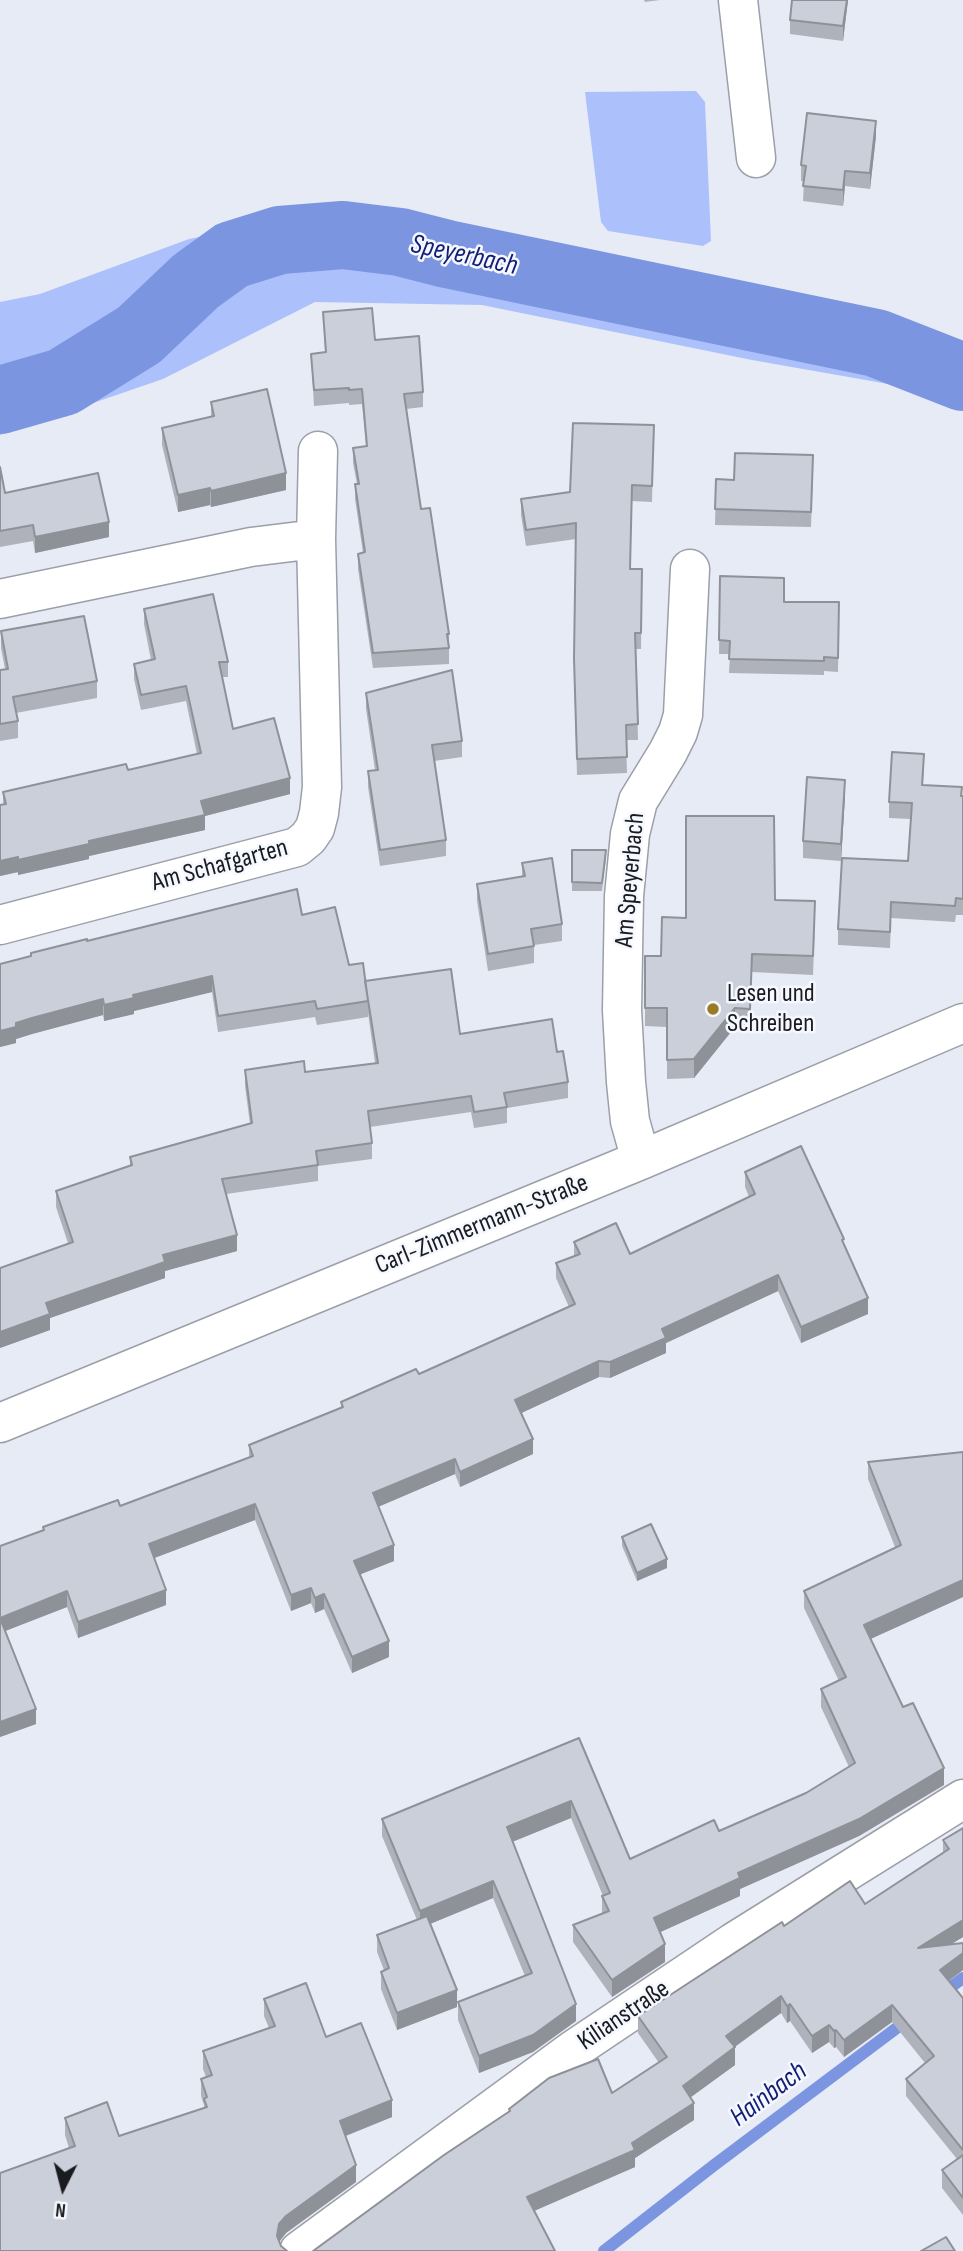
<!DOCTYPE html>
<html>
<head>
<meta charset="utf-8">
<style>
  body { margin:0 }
  #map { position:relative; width:963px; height:2251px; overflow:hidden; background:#e7ebf5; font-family:"Sofia Sans Condensed",sans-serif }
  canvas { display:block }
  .north { position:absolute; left:28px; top:2153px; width:70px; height:70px; -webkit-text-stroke:5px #f6f8ff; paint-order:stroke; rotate:186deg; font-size:19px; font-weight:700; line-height:28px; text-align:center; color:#1a1b1f }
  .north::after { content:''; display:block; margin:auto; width:24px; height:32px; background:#1a1b1f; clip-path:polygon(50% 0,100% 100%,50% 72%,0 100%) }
</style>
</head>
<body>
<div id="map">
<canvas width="963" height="2251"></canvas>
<div class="north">N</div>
</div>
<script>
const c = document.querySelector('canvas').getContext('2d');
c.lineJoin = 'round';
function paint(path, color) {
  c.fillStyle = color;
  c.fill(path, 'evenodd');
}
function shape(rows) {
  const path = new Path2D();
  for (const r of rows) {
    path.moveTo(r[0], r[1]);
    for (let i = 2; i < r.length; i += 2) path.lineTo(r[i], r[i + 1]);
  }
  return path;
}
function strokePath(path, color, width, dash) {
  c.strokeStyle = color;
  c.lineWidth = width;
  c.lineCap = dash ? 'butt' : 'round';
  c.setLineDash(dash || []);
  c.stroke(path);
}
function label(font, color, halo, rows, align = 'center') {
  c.font = font + ' "Sofia Sans Condensed",sans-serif';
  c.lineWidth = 5;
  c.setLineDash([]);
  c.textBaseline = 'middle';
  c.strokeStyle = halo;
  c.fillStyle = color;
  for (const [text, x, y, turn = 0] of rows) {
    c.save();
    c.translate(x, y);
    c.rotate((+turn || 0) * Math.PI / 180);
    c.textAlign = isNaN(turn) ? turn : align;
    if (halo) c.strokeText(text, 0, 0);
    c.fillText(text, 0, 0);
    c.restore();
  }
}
const green = shape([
  [696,91,705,102,711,241,703,246,608,231,601,222,585,92],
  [332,212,457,223,749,292,963,347,963,404,928,391,752,360,482,305,315,302,163,379,0,435,0,302,40,294,189,239]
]);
const stream = shape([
  [941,1994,963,1978],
  [604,2251,713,2166,910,2018]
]);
const river = shape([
  [0,400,63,382,139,335,196,281,232,255,280,240,343,235,400,242,447,254,876,343,963,377]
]);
const street = shape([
  [738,0,756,158],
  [0,599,251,547,316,539],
  [0,925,297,847,308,838,315,828,319,813,322,787,316,539,318,451],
  [641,1160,630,1121,626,1082,622,1010,624,896,630,834,638,801,668,752,678,732,683,715,690,569],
  [0,1423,641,1160,963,1023],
  [299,2251,573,2050,734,1942,963,1799]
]);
const wall = shape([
  [644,0,660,0,645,2],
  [792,0,848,0,843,41,790,34,790,20],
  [876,136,870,189,845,186,843,206,803,201,804,181,801,181,801,165],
  [323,312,375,340,423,392,423,407,406,409,421,509,449,634,449,664,373,668,358,569,358,554,363,553,355,499,355,484,357,484,353,463,353,448,366,446,362,404,349,405,349,403,314,406,311,354,325,352],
  [211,402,286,490,211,507,210,505,178,512,162,445,162,428,211,417],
  [654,425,652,502,632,501,630,569,642,569,641,649,636,649,638,740,626,740,627,773,577,775,574,674,576,539,526,546,521,515,521,499,570,492],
  [0,467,5,493,109,537,35,553,33,541,0,547],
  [813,471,811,527,715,525,716,479,734,480],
  [720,576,784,602,839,616,838,672,824,671,824,675,729,673,730,654,719,654],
  [144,609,228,662,228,677,222,677,233,729,290,794,205,816,205,830,89,856,89,859,18,875,18,872,0,876,0,805,3,804,3,792,128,770,197,754,186,701,141,710,134,679,134,664,151,660,144,624],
  [1,631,97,681,97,698,16,713,18,721,18,738,0,741,0,670,5,669,1,648],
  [366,693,462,741,462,757,434,761,446,840,446,856,380,866,368,787,368,771,375,770,366,709],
  [924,770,923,785,963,796,963,915,956,915,955,922,891,918,890,948,838,945,838,929,908,861,911,819,889,818,889,802],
  [845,796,841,861,803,858,803,841],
  [572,850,606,858,602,891,572,891],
  [522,863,562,924,562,941,534,945,534,963,488,971,477,901,477,884,522,876],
  [775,900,815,920,813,975,752,972,750,1027,735,1027,694,1078,667,1079,667,1027,645,1026,645,956,661,956,686,918],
  [302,915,365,983,460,1034,557,1052,568,1082,568,1098,507,1108,507,1123,474,1128,471,1112,370,1127,372,1143,372,1159,318,1166,318,1181,226,1194,237,1251,165,1271,165,1278,50,1318,50,1330,0,1348,68,1243,56,1207,56,1191,130,1166,130,1157,250,1124,245,1086,245,1070,305,1072,375,1063,368,1013,368,1017,317,1025,315,1017,218,1032,212,992,134,1011,134,1014,104,1021,103,1015,32,1034,16,1039,16,1043,0,1047,31,956,31,953,87,941],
  [745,1172,844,1244,868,1314,801,1343,778,1291,666,1343,666,1353,610,1378,599,1377,521,1413,533,1454,460,1487,455,1474,378,1507,394,1561,360,1574,389,1657,352,1673,324,1609,315,1613,311,1603,291,1611,255,1520,154,1558,166,1605,78,1638,67,1607,5,1631,36,1724,0,1737,0,1546,43,1530,43,1527,120,1506,249,1457,249,1445,341,1408,341,1402,419,1374,569,1307,556,1278,556,1263,574,1256,574,1242,630,1254,749,1197,745,1187],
  [963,1452,963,1597,870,1639,903,1707,944,1785,859,1836,740,1889,740,1896,660,1932,665,1962,612,1997,573,1942,573,1925,602,1914,602,1896,603,1896,571,1818,512,1842,576,2021,533,2052,479,2073,458,2020,458,2002,525,1976,493,1898,430,1924,457,2007,397,2030,381,1989,381,1972,384,1970,377,1952,377,1935,417,1920,382,1836,382,1819,579,1738,630,1859,719,1831,806,1793,849,1767,821,1707,821,1689,839,1681,804,1608,804,1591,895,1547,868,1479,868,1462],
  [622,1537,667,1568,637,1581,622,1546],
  [963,1828,963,1937,951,1944,963,1943,963,1970,949,1981,963,1998,963,2215,942,2188,942,2170,957,2159,906,2096,906,2079,925,2063,892,2022,844,2057,836,2047,834,2048,829,2042,812,2053,790,2021,787,2023,781,2013,735,2047,735,2065,690,2097,694,2120,635,2158,635,2167,534,2211,509,2109,612,2093,659,2063,638,2033,638,2016,784,1926,865,1904,943,1852,943,1840],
  [264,1999,326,2037,392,2117,346,2136,356,2182,286,2233,279,2242,281,2246,69,2148,65,2135,65,2118,119,2136,204,2108,204,2105,201,2096,201,2079,206,2077,203,2069,203,2051,269,2028,264,2016]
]);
const shadedWall = shape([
  [847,0,848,0,843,41,843,26],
  [876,121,876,136,870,189,870,173],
  [845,171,845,186,843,206,843,190],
  [286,473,286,490,211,507,211,491],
  [210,488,210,505,178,512,178,495],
  [109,522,109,537,35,553,35,537],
  [290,778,290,794,205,816,205,830,89,856,89,859,18,875,18,860,89,841,201,801],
  [845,780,845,796,841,861,841,844],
  [18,857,18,872,0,876,0,861],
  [212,976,212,992,134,1011,134,1014,104,1021,104,1005,133,995],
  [103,999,103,1015,32,1034,16,1039,16,1043,0,1047,0,1031,16,1023,32,1018],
  [735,1008,735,1027,694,1078,694,1059],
  [237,1235,237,1251,165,1271,165,1278,50,1318,50,1330,0,1348,0,1332,46,1303,163,1255],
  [778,1275,778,1291,666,1343,666,1353,610,1378,610,1362,662,1329],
  [868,1298,868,1314,801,1343,801,1327],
  [599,1361,599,1377,515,1416,515,1400],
  [533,1439,533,1454,460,1487,460,1472],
  [455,1459,455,1474,373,1509,373,1493],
  [255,1504,255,1520,149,1560,149,1544],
  [394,1545,394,1561,354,1577,354,1561],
  [667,1559,667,1568,637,1581,637,1573],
  [963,1580,963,1597,864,1642,864,1625],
  [311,1588,311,1603,291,1611,291,1595],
  [166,1590,166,1605,78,1638,78,1622],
  [67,1591,67,1607,0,1633,0,1618],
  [324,1594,324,1609,315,1613,315,1598],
  [389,1641,389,1657,352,1673,352,1657],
  [36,1709,36,1724,0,1737,0,1722],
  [944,1768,944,1785,859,1836,740,1889,740,1896,654,1935,654,1918,738,1873],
  [571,1801,571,1818,507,1844,507,1827],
  [493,1881,493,1898,420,1928,420,1911],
  [963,1920,963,1937,918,1965,918,1948],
  [665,1944,665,1962,612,1997,612,1980],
  [963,1953,963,1970,940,1987,940,1970],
  [457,1990,457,2007,397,2030,397,2013],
  [781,1996,781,2013,726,2053,726,2036],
  [576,2004,576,2021,533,2052,479,2073,479,2056],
  [790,2004,790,2021,787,2023,787,2006],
  [892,2005,892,2022,844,2057,844,2040],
  [829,2025,829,2042,812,2053,812,2036],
  [836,2030,836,2047,834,2048,834,2031],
  [735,2047,735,2065,683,2103,683,2086],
  [392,2100,392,2117,340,2138,340,2121],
  [694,2103,694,2120,635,2158,635,2167,527,2214,527,2197,632,2143],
  [356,2165,356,2182,286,2233,279,2242,277,2236,279,2224,286,2216]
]);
const building = shape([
  [792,0,847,0,843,26,790,20,792,0],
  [807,113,876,121,870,173,845,171,843,190,803,186,806,166,801,165,807,113],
  [372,308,375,340,419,336,423,392,404,394,421,509,430,508,449,634,447,634,449,648,373,653,358,554,365,552,355,484,359,484,353,448,367,446,362,389,349,390,349,388,314,390,311,354,326,352,323,312,372,308],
  [267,389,286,473,211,491,210,488,178,495,162,428,214,416,211,402,267,389],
  [573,423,654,425,652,486,632,485,630,569,642,569,641,633,635,633,638,724,626,725,627,757,577,759,574,658,576,523,526,530,521,499,570,492,573,423],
  [735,453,813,455,811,512,715,509,716,479,734,480,735,453],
  [0,467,5,493,98,473,109,522,35,537,33,525,0,531,0,467],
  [720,576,784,578,784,602,839,602,838,658,824,657,824,661,729,659,730,641,719,640,720,576],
  [213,594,228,662,219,662,233,729,274,718,290,778,201,801,205,815,89,841,89,844,18,860,18,857,0,861,0,805,6,804,3,792,126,764,128,770,201,753,186,686,141,695,134,664,155,659,144,609,213,594],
  [84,616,97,681,13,697,18,721,0,724,0,670,8,669,1,631,84,616],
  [452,670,462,741,432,745,446,840,380,850,368,771,378,770,366,693,452,670],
  [892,752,924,754,922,785,962,787,961,796,963,796,963,899,956,898,955,906,891,902,890,932,838,929,842,858,908,861,912,803,889,802,892,752],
  [807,777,845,780,841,844,803,841,807,777],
  [686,816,774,816,775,900,815,901,813,956,752,954,750,1009,735,1008,694,1059,667,1060,667,1008,645,1008,645,956,661,956,662,917,686,918,686,816],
  [572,850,606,850,602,883,572,882,572,850],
  [552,858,562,924,531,929,534,946,488,954,477,884,525,876,522,863,552,858],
  [297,889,302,915,335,907,349,965,363,963,368,1001,317,1009,315,1001,218,1016,212,976,133,995,134,998,104,1005,103,999,32,1018,16,1023,16,1027,0,1031,0,964,31,956,31,953,87,939,87,941,297,889],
  [451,969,460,1034,552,1019,557,1052,563,1051,568,1082,504,1093,507,1107,474,1112,471,1096,368,1111,372,1143,316,1151,318,1165,222,1179,237,1235,163,1255,165,1262,46,1303,50,1314,0,1332,0,1268,73,1242,56,1191,132,1165,130,1157,252,1123,245,1070,304,1061,305,1072,378,1063,365,981,451,969],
  [801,1146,844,1239,842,1240,868,1298,801,1327,778,1275,662,1329,666,1338,610,1362,599,1361,515,1400,533,1439,460,1472,455,1459,373,1493,394,1545,354,1561,389,1641,352,1657,324,1594,315,1598,311,1588,291,1595,255,1504,149,1544,166,1590,78,1622,67,1591,0,1618,36,1709,0,1722,0,1546,44,1530,43,1527,118,1500,120,1506,253,1456,249,1445,343,1407,341,1402,416,1369,419,1374,575,1304,556,1263,580,1254,574,1242,616,1223,630,1254,755,1194,745,1172,801,1146],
  [963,1452,963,1580,864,1625,903,1707,913,1703,944,1768,859,1819,738,1873,740,1878,654,1918,665,1944,612,1980,573,1925,609,1911,602,1896,610,1893,571,1801,507,1827,576,2004,533,2035,479,2056,458,2002,532,1973,493,1881,420,1911,382,1819,579,1738,630,1859,714,1820,719,1831,806,1793,855,1763,821,1689,846,1677,804,1591,901,1545,868,1462,963,1452],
  [651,1524,667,1559,637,1573,622,1537,651,1524],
  [963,1828,963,1920,918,1948,963,1943,963,1953,940,1970,963,1998,963,2150,906,2079,934,2056,892,2005,844,2040,836,2030,834,2031,829,2025,812,2036,790,2004,787,2006,781,1996,726,2036,735,2047,683,2086,694,2103,632,2143,635,2150,527,2197,555,2251,313,2251,444,2155,510,2111,509,2109,549,2078,598,2059,612,2093,667,2057,638,2016,782,1922,784,1926,850,1881,865,1904,949,1849,943,1840,963,1828],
  [427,1916,457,1990,397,2013,381,1972,389,1968,377,1935,427,1916],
  [306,1983,326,2037,361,2023,392,2100,340,2121,356,2165,286,2216,279,2224,277,2236,281,2246,287,2251,0,2251,0,2173,75,2146,65,2118,107,2102,119,2136,207,2107,204,2099,207,2097,201,2079,212,2075,203,2051,275,2026,264,1999,306,1983],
  [963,2155,963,2198,942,2170,963,2155],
  [946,2237,955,2251,921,2251,946,2237]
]);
const markers = [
  [713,1009,7,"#997b24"]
];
const streetNames = [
  ["Am Schafgarten",220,866,-15],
  ["Am Speyerbach",631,880,-85],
  ["Carl-Zimmermann-Straße",482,1225,-22],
  ["Kilianstraße",624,2016,-34]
];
const poiNames = [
  ["Lesen und",727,994],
  ["Schreiben",727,1024]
];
const waterNames = [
  ["Speyerbach",464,256,12],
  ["Hainbach",769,2095,-37]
];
paint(green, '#acc1fb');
strokePath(stream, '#7b95e1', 12);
strokePath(river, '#7b95e1', 68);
strokePath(street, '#9b9fa8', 41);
strokePath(street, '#fff', 38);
paint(wall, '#afb2bb');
paint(shadedWall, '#8e9198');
paint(building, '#cbcfd9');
strokePath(building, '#8e9198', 2);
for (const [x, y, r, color] of markers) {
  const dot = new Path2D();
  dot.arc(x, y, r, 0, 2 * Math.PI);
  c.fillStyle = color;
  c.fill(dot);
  strokePath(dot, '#f6f8ff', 2.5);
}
label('26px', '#1a1b1f', '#f6f8ff', streetNames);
label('26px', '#1a1b1f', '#f6f8ff', poiNames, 'left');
label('italic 28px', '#131e76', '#f6f8ff', waterNames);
</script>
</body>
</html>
